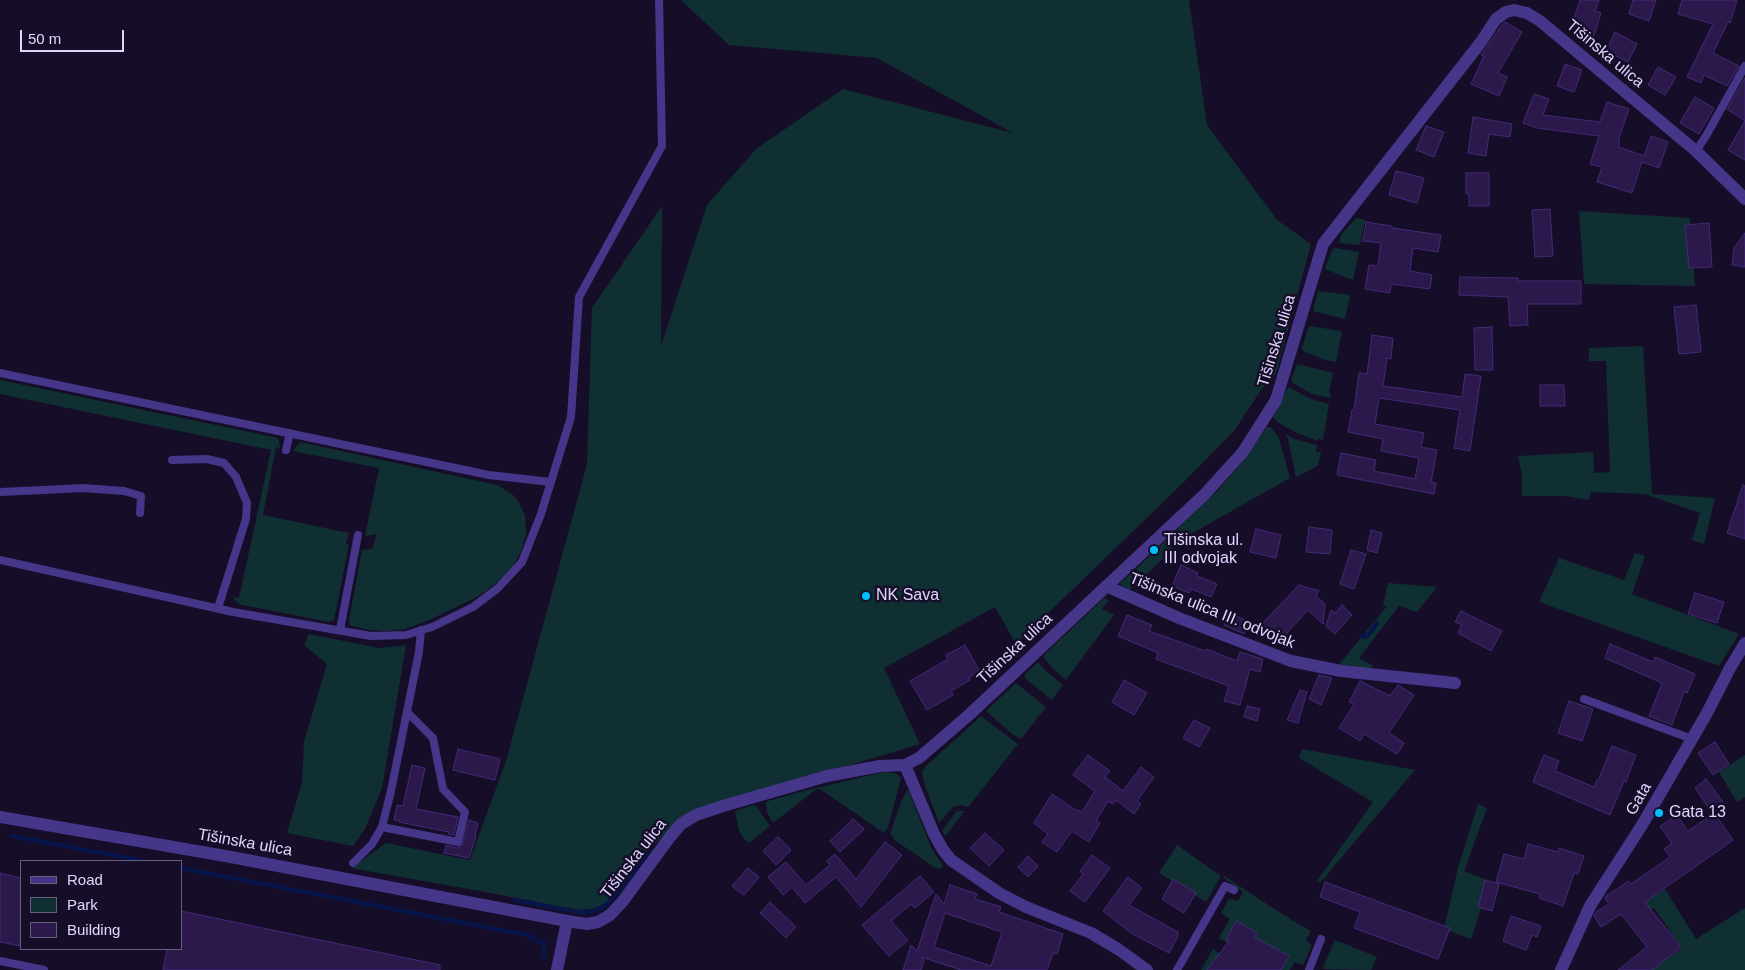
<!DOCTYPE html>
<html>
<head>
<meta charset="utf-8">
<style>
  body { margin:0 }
  #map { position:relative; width:1745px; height:970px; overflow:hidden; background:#160e28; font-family:Helvetica,sans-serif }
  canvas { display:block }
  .legend { position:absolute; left:20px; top:860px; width:162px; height:90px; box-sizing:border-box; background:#160e28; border:1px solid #675e7e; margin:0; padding:6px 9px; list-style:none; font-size:15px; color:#e0d5ff }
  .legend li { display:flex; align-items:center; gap:10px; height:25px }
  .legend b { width:25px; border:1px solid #675e7e }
  .scale { position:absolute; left:20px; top:30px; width:104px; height:22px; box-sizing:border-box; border:2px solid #e0d5ff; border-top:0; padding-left:6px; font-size:15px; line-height:18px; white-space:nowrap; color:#e0d5ff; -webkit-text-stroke:4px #160e28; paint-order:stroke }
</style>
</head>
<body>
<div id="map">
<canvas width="1745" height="970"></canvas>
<ul class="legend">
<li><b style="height:6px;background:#46368a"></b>Road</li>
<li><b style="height:14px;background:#102f32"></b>Park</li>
<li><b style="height:14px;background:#2a194a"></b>Building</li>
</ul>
<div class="scale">50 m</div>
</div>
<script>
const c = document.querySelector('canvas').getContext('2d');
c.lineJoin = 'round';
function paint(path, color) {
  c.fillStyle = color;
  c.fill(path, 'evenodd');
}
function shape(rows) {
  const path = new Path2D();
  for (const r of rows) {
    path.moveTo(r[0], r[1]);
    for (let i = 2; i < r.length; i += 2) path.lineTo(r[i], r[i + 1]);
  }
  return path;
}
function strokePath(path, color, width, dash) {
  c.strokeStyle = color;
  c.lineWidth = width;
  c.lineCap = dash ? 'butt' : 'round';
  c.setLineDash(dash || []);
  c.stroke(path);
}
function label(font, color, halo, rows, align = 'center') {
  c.font = font + ' Helvetica,sans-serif';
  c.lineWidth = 5;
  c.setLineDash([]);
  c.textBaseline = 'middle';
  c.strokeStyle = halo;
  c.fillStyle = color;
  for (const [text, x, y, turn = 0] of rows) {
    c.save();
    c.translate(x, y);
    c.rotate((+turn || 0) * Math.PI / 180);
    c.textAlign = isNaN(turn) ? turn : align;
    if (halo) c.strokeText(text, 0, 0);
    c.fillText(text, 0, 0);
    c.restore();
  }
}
const green = shape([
  [681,0,1189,0,1207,125,1277,220,1311,244,1276,374,1261,390,1234,431,1181,485,1016,644,995,607,884,668,920,744,691,813,647,851,616,893,603,906,593,909,579,910,561,907,491,893,351,868,386,843,470,860,506,761,587,464,592,308,662,206,661,346,707,205,756,149,843,89,1013,133,877,58,729,45],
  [1579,211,1690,218,1695,286,1584,284],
  [1356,218,1365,220,1360,245,1339,243,1341,235],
  [1335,248,1359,252,1353,280,1327,270,1325,267,1333,249],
  [1318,291,1350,295,1345,319,1313,311],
  [1309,326,1342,331,1336,362,1325,360,1303,351,1302,348],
  [1643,346,1652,494,1715,498,1704,544,1692,540,1700,513,1645,494,1591,492,1589,500,1566,496,1522,496,1522,475,1518,456,1593,452,1594,473,1610,472,1606,361,1589,361,1589,348],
  [1297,364,1333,373,1329,392,1331,393,1330,398,1312,394,1293,383,1291,380],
  [0,380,278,438,280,448,276,447,263,515,349,533,346,544,349,545,334,620,329,622,238,604,233,597,239,598,271,450,0,394],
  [1288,387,1311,399,1329,404,1323,440,1318,439,1318,441,1295,432,1277,422,1273,417],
  [1267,427,1271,427,1279,438,1290,478,1182,539,1144,577,1136,569,1218,490,1246,458],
  [1285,434,1294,439,1317,445,1316,452,1321,452,1318,466,1296,477,1288,439],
  [300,442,497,485,512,494,518,501,525,515,526,533,521,552,512,567,495,584,477,597,429,620,405,629,387,631,369,630,352,626,350,625,349,620,362,550,372,549,377,534,365,536,379,468,293,451],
  [1635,553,1645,556,1632,594,1739,634,1719,666,1539,602,1559,558,1624,580],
  [1134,571,1139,577,1131,586,1132,588,1128,592,1120,583],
  [1388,583,1437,587,1417,612,1399,606,1359,658,1373,666,1368,671,1337,667,1387,606,1383,606],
  [1104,598,1109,600,1102,609,1114,615,1066,680,1052,668,1043,656],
  [309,634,379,648,406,645,382,788,365,829,353,846,287,833,302,783,304,742,327,664,304,645],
  [1038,662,1046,671,1063,685,1052,700,1025,678,1024,675],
  [1016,683,1046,707,1021,739,1012,734,986,711],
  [981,716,1018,744,968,807,961,805,953,807,939,823,924,783,922,772,925,767],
  [1302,749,1415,770,1321,882,1317,881,1373,802,1299,758],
  [1745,755,1745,797,1737,802,1719,772],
  [884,772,895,773,901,778,888,827,884,833,820,789,815,790,773,823,767,812,766,803,768,801,804,791],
  [908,789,931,847,943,866,941,869,934,867,893,839,894,837,890,834,901,802],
  [1478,804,1487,808,1464,871,1490,881,1471,939,1444,929,1458,868],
  [754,805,756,806,770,826,749,843,745,839,744,839,739,831,735,811],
  [960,811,965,811,945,836,942,831,956,812],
  [1177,845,1221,876,1206,902,1159,873],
  [1224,876,1293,921,1311,931,1306,940,1312,945,1303,965,1294,962,1290,970,1281,970,1289,956,1268,945,1207,970,1201,970,1213,949,1223,956,1230,944,1219,938,1230,919,1221,913,1229,899,1238,901,1243,892,1223,877],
  [1237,921,1257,933,1245,951,1227,939],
  [1665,889,1696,939,1745,908,1745,970,1650,970,1682,948,1654,908,1642,916,1636,907],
  [1335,940,1377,957,1371,970,1322,969]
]);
const stream = shape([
  [1362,636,1364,637,1369,634,1377,623],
  [12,836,144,861],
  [181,868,527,935,544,943,544,956],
  [515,900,578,912,589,912,599,909,606,905,623,886,648,852]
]);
const building = shape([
  [1580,0,1599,0,1595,11,1601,13,1593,38,1570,30,1580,0],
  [1633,0,1656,0,1649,21,1629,14,1633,0],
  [1682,0,1737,0,1730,23,1728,22,1713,53,1739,66,1727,86,1704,75,1701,83,1687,77,1713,24,1678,14,1682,0],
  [1505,22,1522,32,1498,73,1507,77,1499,96,1471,84,1484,56,1481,55,1502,25,1505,22],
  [1615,32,1637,44,1628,62,1606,51,1615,32],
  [1565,64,1582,70,1574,92,1557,86,1565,64],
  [1658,67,1676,77,1665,95,1648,85,1658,67],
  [1745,78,1745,121,1727,109,1745,78],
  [1534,94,1549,99,1543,115,1600,122,1607,102,1629,109,1619,138,1619,147,1644,156,1651,136,1668,142,1659,168,1642,162,1632,193,1597,182,1602,167,1590,164,1599,136,1537,128,1523,123,1534,94],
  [1695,97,1714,108,1699,134,1680,123,1695,97],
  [1473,117,1512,124,1510,137,1489,134,1486,156,1468,153,1473,117],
  [1745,121,1745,160,1728,150,1745,121],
  [1426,126,1444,132,1434,157,1416,150,1426,126],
  [1396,171,1424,178,1417,203,1389,195,1396,171],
  [1466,173,1489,173,1489,206,1469,206,1469,194,1466,194,1466,173],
  [1550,209,1553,256,1535,257,1532,210,1550,209],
  [1366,222,1392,226,1392,228,1441,235,1438,252,1413,248,1410,271,1432,275,1430,289,1391,284,1390,293,1365,289,1369,265,1378,266,1381,243,1363,241,1366,222],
  [1709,223,1712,267,1689,268,1685,225,1709,223],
  [1745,233,1745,267,1732,265,1734,248,1745,233],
  [1460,277,1518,278,1518,281,1581,281,1581,304,1527,304,1528,325,1510,326,1508,297,1459,295,1460,277],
  [1696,305,1701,352,1679,354,1674,307,1696,305],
  [1492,327,1493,370,1475,370,1474,328,1492,327],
  [1372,335,1393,338,1391,359,1387,358,1383,386,1462,397,1465,374,1481,376,1470,451,1454,448,1460,410,1379,398,1375,424,1424,433,1421,447,1437,450,1431,482,1436,483,1434,494,1337,475,1341,453,1376,460,1374,471,1415,479,1419,458,1381,451,1383,439,1348,432,1352,410,1354,410,1359,373,1367,374,1372,335],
  [1540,385,1564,385,1565,406,1540,406,1540,385],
  [1743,485,1745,486,1745,539,1727,533,1743,485],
  [1309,527,1332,530,1330,554,1306,552,1309,527],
  [1256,529,1281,535,1276,558,1250,552,1256,529],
  [1371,530,1382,533,1377,553,1367,550,1371,530],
  [1351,550,1366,554,1354,589,1340,584,1351,550],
  [1181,565,1198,573,1197,576,1217,584,1211,597,1191,589,1189,593,1172,586,1181,565],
  [1299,585,1319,591,1316,596,1325,604,1323,624,1308,610,1276,645,1258,628,1299,585],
  [1695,593,1724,602,1717,623,1688,614,1695,593],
  [1342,605,1352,615,1335,634,1326,626,1331,610,1335,613,1342,605],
  [1461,611,1502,631,1491,651,1458,633,1462,625,1455,622,1461,611],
  [1230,613,1249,622,1244,634,1224,625,1230,613],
  [1127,615,1152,625,1149,631,1205,651,1206,649,1237,661,1240,652,1263,659,1260,672,1250,669,1240,705,1224,701,1229,686,1156,659,1158,653,1118,636,1127,615],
  [1610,644,1653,662,1655,657,1695,674,1687,693,1684,692,1672,725,1649,716,1662,683,1605,658,1610,644],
  [965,645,980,672,969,677,970,680,951,691,953,695,927,710,910,681,948,659,946,655,965,645],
  [1319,675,1332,678,1321,705,1309,699,1319,675],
  [1124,680,1147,693,1134,715,1112,702,1124,680],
  [1360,681,1390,696,1398,685,1414,695,1389,733,1404,743,1397,754,1364,734,1360,741,1339,728,1354,704,1349,702,1360,681],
  [1300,690,1307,692,1298,723,1287,720,1300,690],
  [1569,701,1593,709,1582,741,1558,733,1569,701],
  [1247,706,1260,709,1257,721,1244,717,1247,706],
  [1194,720,1210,728,1199,747,1183,738,1194,720],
  [1715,742,1729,764,1713,775,1698,753,1715,742],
  [1612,746,1636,755,1626,782,1624,781,1610,815,1533,782,1544,755,1559,761,1555,771,1594,787,1597,780,1598,781,1612,746],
  [458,749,500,759,495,780,453,770,458,749],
  [1088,755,1110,771,1105,777,1123,791,1141,767,1154,777,1137,801,1141,804,1134,814,1116,800,1113,804,1108,801,1096,821,1100,823,1089,842,1072,831,1057,852,1042,842,1048,834,1034,823,1052,794,1077,811,1078,810,1082,812,1095,791,1073,775,1088,755],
  [412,765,425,768,416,809,458,817,454,835,448,834,449,832,399,822,400,821,394,820,397,805,403,806,412,765],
  [1706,779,1723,802,1711,811,1695,788,1706,779],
  [1714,813,1733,840,1645,902,1681,947,1652,970,1618,970,1647,947,1621,914,1601,927,1594,916,1596,912,1609,904,1605,898,1606,896,1629,881,1631,884,1670,857,1664,849,1672,843,1660,826,1677,815,1688,831,1714,813],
  [853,819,864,829,840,852,830,841,853,819],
  [469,820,478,823,475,836,476,837,469,858,444,853,446,845,457,848,462,845,469,820],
  [985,833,1004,850,989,866,970,848,985,833],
  [778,837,791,850,776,865,763,851,778,837],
  [885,842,902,855,861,907,836,877,805,903,792,887,783,895,768,877,786,862,806,885,830,865,827,861,835,854,856,879,885,842],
  [1528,844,1558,852,1559,848,1584,856,1578,874,1574,873,1563,906,1539,898,1540,894,1496,882,1504,854,1524,859,1528,844],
  [1092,855,1110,868,1085,902,1070,891,1083,874,1080,871,1092,855],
  [1028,856,1038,866,1028,877,1018,867,1028,856],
  [748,868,759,877,744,895,732,886,748,868],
  [0,873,21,878,21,946,0,942,0,873],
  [920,876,934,892,915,908,911,904,891,921,908,940,889,956,862,925,920,876],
  [1128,877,1142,888,1129,905,1178,932,1178,936,1169,953,1131,933,1103,911,1128,877],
  [1173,879,1196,893,1184,913,1162,899,1173,879],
  [1485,880,1499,884,1492,911,1478,907,1485,880],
  [1325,882,1450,928,1438,959,1354,928,1360,912,1320,897,1325,882],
  [950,885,977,894,975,899,1001,907,999,912,1063,934,1057,954,1053,953,1047,970,961,970,921,957,924,960,921,970,903,970,911,945,917,951,936,894,944,904,950,885],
  [945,913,1002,932,991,966,934,947,945,913],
  [770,902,796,927,786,938,760,913,770,902],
  [181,911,440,965,440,970,163,970,167,949,181,949,181,911],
  [1511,916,1541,926,1537,937,1532,935,1526,950,1503,941,1511,916],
  [1237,921,1257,933,1254,937,1289,956,1281,970,1207,970,1229,941,1226,939,1237,921]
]);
const lane = shape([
  [1696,151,1706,136,1745,66],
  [0,373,489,475,551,482],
  [286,450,290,433],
  [172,460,207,459,224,463,236,477,247,503,246,519,218,608],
  [0,492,83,488,124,491,141,496,140,513],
  [0,560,233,612,371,636,406,635,432,627,473,607,498,588,522,562,541,514,571,417,579,297,662,146,659,0],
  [340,630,358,535],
  [1584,699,1692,739],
  [382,827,458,842,465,812,443,789,433,738,407,712],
  [353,863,372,844,382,827,391,791,419,652,421,630],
  [0,961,44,970],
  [1177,970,1225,886,1234,890],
  [1309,970,1321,939]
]);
const street = shape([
  [1106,586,1179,618,1291,661,1341,671,1455,683],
  [905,765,934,834,943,850,951,860,999,893,1026,907,1091,933,1118,949,1147,970],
  [0,817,231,857,567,921,587,924,598,922,610,915,623,901,670,837,681,824,696,815,723,806,827,776,880,766,905,765,919,758,970,714,1204,495,1243,452,1276,400,1323,244,1481,42,1496,19,1506,12,1514,10,1527,13,1540,21,1696,151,1745,199],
  [557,970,567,921],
  [1561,970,1590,906,1642,825,1707,713,1730,668,1745,643]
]);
const markers = [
  [1154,550,5,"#01bfff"],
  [866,596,5,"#01bfff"],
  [1659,813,5,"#01bfff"]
];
const streetNames = [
  ["Tišinska ulica",1605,54,40],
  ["Tišinska ulica",1277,341,-73],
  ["Tišinska ulica III. odvojak",1212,611,22],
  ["Tišinska ulica",1015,649,-43],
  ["Gata",1639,799,-60],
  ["Tišinska ulica",245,843,10],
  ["Tišinska ulica",634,859,-52]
];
const poiNames = [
  ["Tišinska ul.",1164,541],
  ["III odvojak",1164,559],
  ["NK Sava",876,596],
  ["Gata 13",1669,813]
];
paint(green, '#102f32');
strokePath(stream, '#071548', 4.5);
paint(building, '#2a194a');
strokePath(building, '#452978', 1);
strokePath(lane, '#46368a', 8);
strokePath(street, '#46368a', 12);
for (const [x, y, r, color] of markers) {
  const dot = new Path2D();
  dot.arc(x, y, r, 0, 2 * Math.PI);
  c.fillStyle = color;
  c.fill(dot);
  strokePath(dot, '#160e28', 2);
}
label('16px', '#e0d5ff', '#160e28', streetNames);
label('16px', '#e0d5ff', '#160e28', poiNames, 'left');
</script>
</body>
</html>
